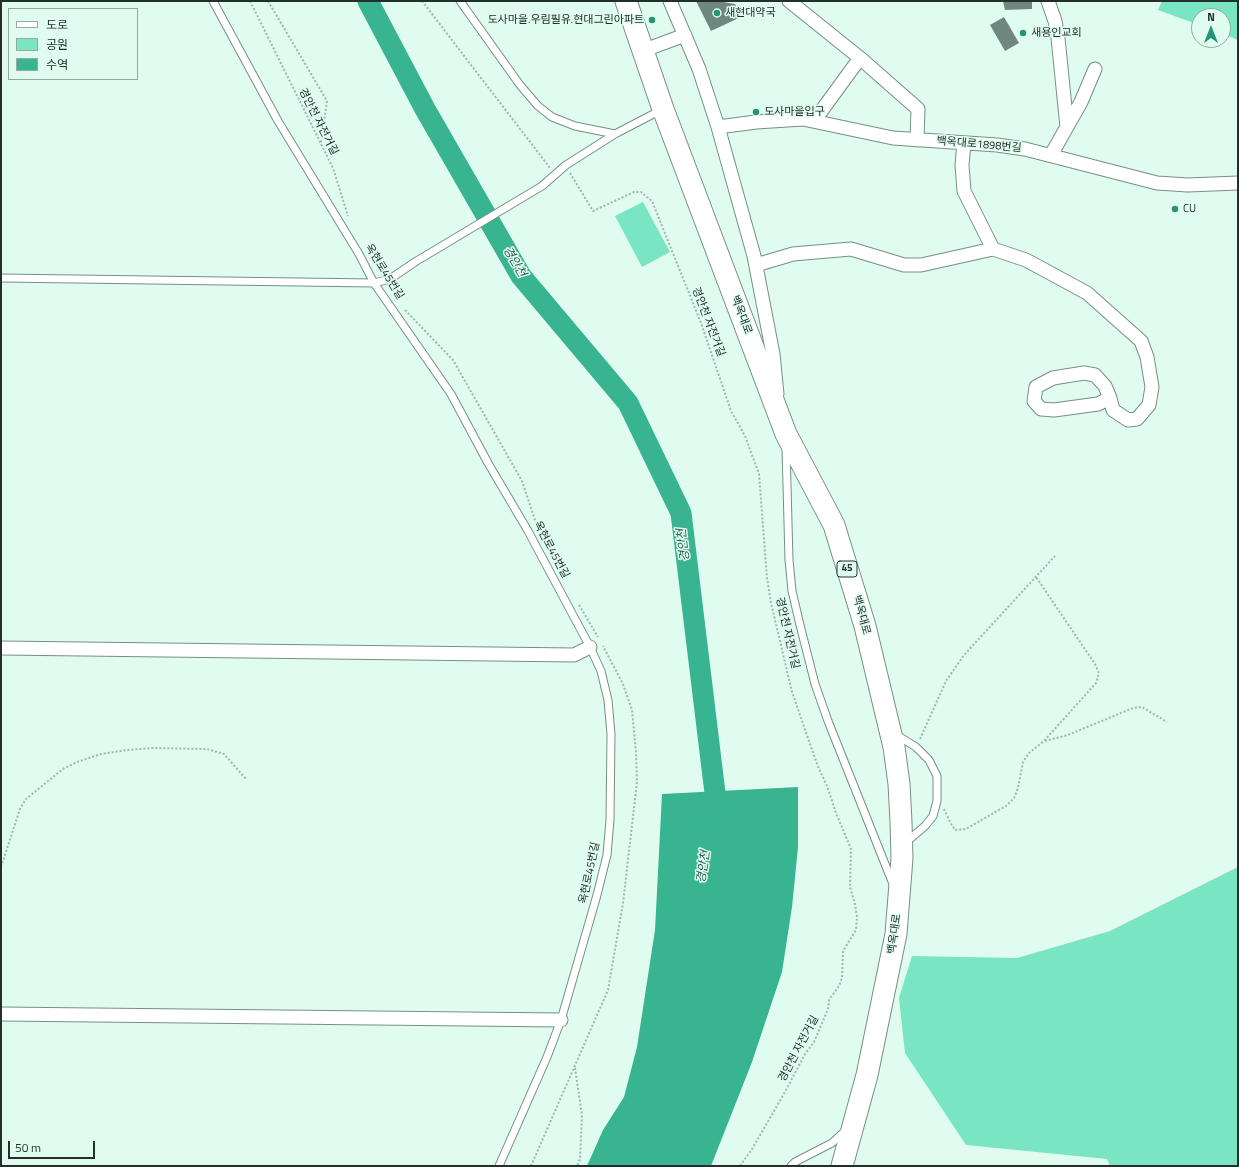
<!DOCTYPE html>
<html>
<head>
<meta charset="utf-8">
<style>
  body { margin:0 }
  #map { position:relative; width:1239px; height:1167px; overflow:hidden; background:#e0fcf1; font-family:"Titillium Web","Noto Sans KR",sans-serif }
  canvas { display:block }
  .frame { position:absolute; inset:0; border:2px solid #242e2a; pointer-events:none }
  .legend { position:absolute; left:8px; top:8px; width:130px; height:72px; box-sizing:border-box; background:#e0fcf1; border:1px solid #95aaa1; margin:0; padding:5px 7px; list-style:none; font-size:12px; color:#242e2a }
  .legend li { display:flex; align-items:center; gap:8px; height:20px }
  .legend b { width:20px; border:1px solid #95aaa1 }
  .north { position:absolute; left:1191px; top:8px; width:40px; height:40px; box-sizing:border-box; background:#e0fcf1; border:1px solid #95aaa1; border-radius:50%; rotate:0deg; font-size:11px; font-weight:700; line-height:16px; text-align:center; color:#242e2a }
  .north::after { content:''; display:block; margin:auto; width:14px; height:18px; background:#259476; clip-path:polygon(50% 0,100% 100%,50% 72%,0 100%) }
  .scale { position:absolute; left:8px; top:1141px; width:87px; height:18px; box-sizing:border-box; border:2px solid #242e2a; border-top:0; padding-left:5px; font-size:12px; line-height:14px; white-space:nowrap; color:#242e2a; -webkit-text-stroke:3px #e0fcf1; paint-order:stroke }
</style>
</head>
<body>
<div id="map">
<canvas width="1239" height="1167"></canvas>
<div class="frame"></div>
<ul class="legend">
<li><b style="height:5px;background:#fff"></b>도로</li>
<li><b style="height:11px;background:#79e5c2"></b>공원</li>
<li><b style="height:11px;background:#38b491"></b>수역</li>
</ul>
<div class="north">N</div>
<div class="scale">50 m</div>
</div>
<script>
const c = document.querySelector('canvas').getContext('2d');
c.lineJoin = 'round';
function paint(path, color) {
  c.fillStyle = color;
  c.fill(path, 'evenodd');
}
function shape(rows) {
  const path = new Path2D();
  for (const r of rows) {
    path.moveTo(r[0], r[1]);
    for (let i = 2; i < r.length; i += 2) path.lineTo(r[i], r[i + 1]);
  }
  return path;
}
function strokePath(path, color, width, dash) {
  c.strokeStyle = color;
  c.lineWidth = width;
  c.lineCap = dash ? 'butt' : 'round';
  c.setLineDash(dash || []);
  c.stroke(path);
}
function label(font, color, halo, rows, align = 'center') {
  c.font = font + ' "Titillium Web","Noto Sans KR",sans-serif';
  c.lineWidth = 3;
  c.setLineDash([]);
  c.textBaseline = 'middle';
  c.strokeStyle = halo;
  c.fillStyle = color;
  for (const [text, x, y, turn = 0] of rows) {
    c.save();
    c.translate(x, y);
    c.rotate((+turn || 0) * Math.PI / 180);
    c.textAlign = isNaN(turn) ? turn : align;
    if (halo) c.strokeText(text, 0, 0);
    c.fillText(text, 0, 0);
    c.restore();
  }
}
const green = shape([
  [1162,1,1238,1,1238,40,1223,34,1223,16,1199,16,1199,25,1158,10],
  [643,202,670,252,642,267,615,216],
  [1238,867,1238,1166,1110,1166,1107,1159,966,1145,905,1053,899,998,912,956,1017,958,1110,931]
]);
const water = shape([
  [798,787,798,847,792,907,782,972,752,1062,711,1166,587,1166,603,1130,624,1097,637,1047,655,930,662,794]
]);
const river = shape([
  [368,1,425,109,521,276,628,403,681,513,715,793,711,820]
]);
const building = shape([
  [696,1,718,1,735,4,741,17,711,31],
  [1003,1,1032,1,1032,9,1005,10],
  [1004,17,1019,43,1005,51,990,25]
]);
const path = shape([
  [250,1,333,168,348,216],
  [268,1,327,101,321,143],
  [422,1,550,168],
  [570,173,593,211,634,192,641,192,652,201,701,323,731,411,745,436,759,474,767,578,771,603,792,692,817,764,827,786,836,813,851,849,850,887,855,904,857,917,856,930,843,951,842,978,839,986,829,1000,828,1009,814,1042,805,1054,785,1092,752,1149,740,1166],
  [405,310,453,360,522,481,538,529],
  [579,605,598,637],
  [920,739,946,681,964,655,1055,556],
  [1045,741,1068,735,1133,708,1142,707,1167,722],
  [944,809,950,822,955,830,966,829,1006,806,1014,798,1018,788,1023,762,1029,753,1044,741,1096,683,1099,673,1095,664,1036,577],
  [1,867,20,809,26,799,63,769,77,762,101,754,127,750,153,748,207,749,224,754,246,779],
  [575,1068,582,1115,580,1159,577,1166],
  [531,1166,608,990,623,903,637,782,636,752,632,710,623,684,603,646]
]);
const lane = shape([
  [213,1,278,121,359,254,374,283,451,394,488,463,528,531,590,647,601,671,608,700,611,734,610,820,607,855,597,895,561,1020,547,1057,499,1166],
  [460,1,520,85,538,106,552,117,575,126,615,134],
  [1,278,374,283,390,279,415,262,542,186,566,165,615,134,661,110],
  [786,448,789,560,792,591,800,625,815,684,828,721,893,884],
  [895,734,916,747,929,760,937,776,937,801,933,816,925,826,905,843],
  [791,1166,795,1162,832,1143,846,1130]
]);
const street = shape([
  [670,1,699,69,718,127,754,256,773,354,777,394],
  [789,1,860,58,918,109,917,140],
  [1048,1,1055,21,1058,38,1067,127],
  [642,51,685,35],
  [814,121,860,58],
  [718,127,756,122,803,119,893,138,997,145,1025,149,1157,183,1188,185,1238,183],
  [964,143,962,165,964,191,993,249],
  [1051,155,1081,102,1095,69],
  [756,265,793,254,851,249,904,265,921,265,993,249,1026,260,1087,293,1141,341,1147,357,1152,387,1149,405,1137,419,1128,420,1113,410,1110,398,1098,404,1054,410,1041,409,1034,401,1036,387,1053,378,1084,373,1095,375,1105,386,1110,398],
  [1,648,574,655,590,647],
  [1,1014,561,1020]
]);
const primary = shape([
  [626,1,663,109,786,434,834,525,865,626,894,747,899,784,901,822,902,858,896,934,867,1075,842,1166]
]);
const markers = [
  [717,13,4,"#259476"],
  [652,20,4,"#259476"],
  [1023,33,4,"#259476"],
  [756,112,4,"#259476"],
  [1175,209,4,"#259476"]
];
const shields = [
  [847,569,20]
];
const shieldNames = [
  ["45",847,569]
];
const poiNames = [
  ["새현대약국",725,13],
  ["도사마을.우림필유.현대그린아파트",644,20,"right"],
  ["새용인교회",1031,33],
  ["도사마을입구",764,112],
  ["CU",1183,209]
];
const streetNames = [
  ["경안천 자전거길",318,122,63],
  ["백옥대로1898번길",979,145,5],
  ["옥현로45번길",384,272,58],
  ["백옥대로",741,315,69],
  ["경안천 자전거길",708,322,69],
  ["옥현로45번길",551,550,62],
  ["백옥대로",861,615,75],
  ["경안천 자전거길",787,633,77],
  ["옥현로45번길",590,873,-78],
  ["백옥대로",895,934,-82],
  ["경안천 자전거길",799,1049,-62]
];
const waterNames = [
  ["경안천",514,262,59],
  ["경안천",684,545,-97],
  ["경안천",704,867,-82]
];
paint(green, '#79e5c2');
paint(water, '#38b491');
strokePath(river, '#38b491', 21);
paint(building, '#6f877e');
strokePath(lane, '#768f85', 9);
strokePath(street, '#768f85', 15);
strokePath(primary, '#768f85', 23);
strokePath(path, '#a0b6ad', 2, [2, 2]);
strokePath(lane, '#fff', 7);
strokePath(street, '#fff', 13);
strokePath(primary, '#fff', 21);
for (const [x, y, r, color] of markers) {
  const dot = new Path2D();
  dot.arc(x, y, r, 0, 2 * Math.PI);
  c.fillStyle = color;
  c.fill(dot);
  strokePath(dot, '#e0fcf1', 1.5);
}
for (const [x, y, w] of shields) {
  const box = new Path2D();
  box.roundRect(x - w / 2, y - 8, w, 16, 3);
  c.fillStyle = '#e0fcf1';
  c.fill(box);
  strokePath(box, '#242e2a', 1);
}
label('bold 10px', '#242e2a', null, shieldNames);
label('11px', '#242e2a', '#e0fcf1', poiNames, 'left');
label('11px', '#242e2a', '#e0fcf1', streetNames);
label('italic 12px', '#2d5e4e', '#e0fcf1', waterNames);
</script>
</body>
</html>
